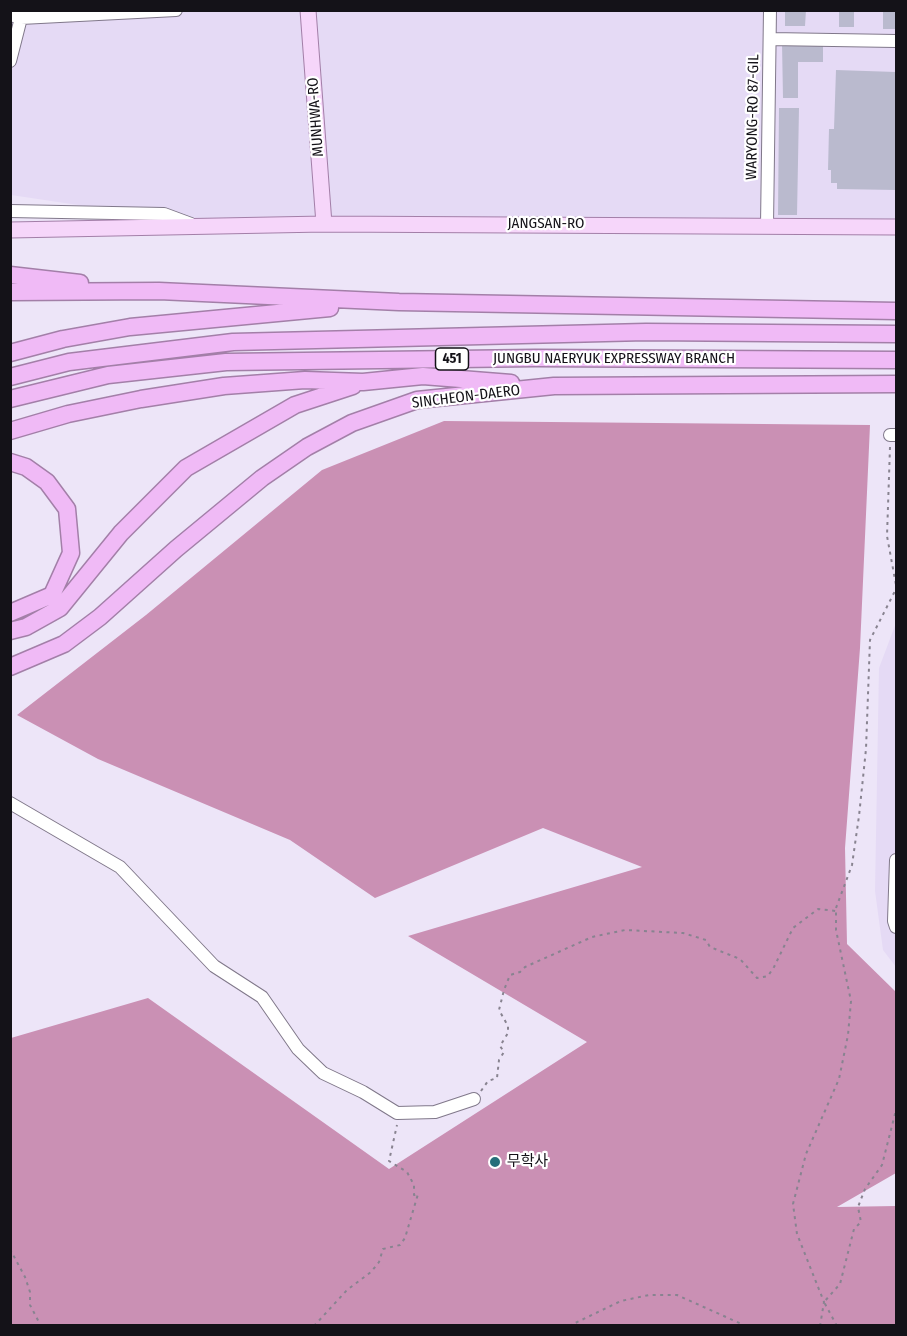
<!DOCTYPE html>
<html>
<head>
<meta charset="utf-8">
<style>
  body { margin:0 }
  #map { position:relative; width:907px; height:1336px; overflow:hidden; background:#ede5f8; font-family:"Fira Sans Condensed",sans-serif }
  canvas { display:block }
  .frame { position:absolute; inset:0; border:12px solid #141218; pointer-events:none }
</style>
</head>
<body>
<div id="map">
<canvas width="907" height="1336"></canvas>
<div class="frame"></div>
</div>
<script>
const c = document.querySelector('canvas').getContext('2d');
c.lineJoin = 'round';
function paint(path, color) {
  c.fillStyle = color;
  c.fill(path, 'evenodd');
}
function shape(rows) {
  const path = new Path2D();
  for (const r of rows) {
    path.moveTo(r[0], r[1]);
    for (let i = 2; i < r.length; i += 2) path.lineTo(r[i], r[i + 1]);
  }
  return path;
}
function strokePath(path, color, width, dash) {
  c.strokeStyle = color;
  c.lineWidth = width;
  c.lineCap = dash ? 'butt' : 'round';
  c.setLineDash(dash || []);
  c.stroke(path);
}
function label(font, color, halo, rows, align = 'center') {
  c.font = font + ' "Fira Sans Condensed","Noto Sans KR",sans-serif';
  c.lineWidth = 4.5;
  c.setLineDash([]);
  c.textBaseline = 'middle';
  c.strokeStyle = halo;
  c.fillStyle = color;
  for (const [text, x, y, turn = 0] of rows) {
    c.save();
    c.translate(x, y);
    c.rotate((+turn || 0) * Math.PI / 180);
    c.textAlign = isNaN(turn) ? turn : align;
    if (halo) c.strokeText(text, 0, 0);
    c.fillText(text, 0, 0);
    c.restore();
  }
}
const built = shape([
  [11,11,896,11,896,223,219,226,11,195],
  [896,623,896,967,883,950,875,891,879,668]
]);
const forest = shape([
  [444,421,870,425,860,648,845,848,847,944,896,992,896,1173,837,1207,896,1206,896,1325,11,1325,11,1038,148,998,389,1169,587,1042,408,936,642,867,543,828,375,898,290,840,98,759,17,715,146,615,322,470]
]);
const building = shape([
  [785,10,806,10,805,26,785,26],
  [839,10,854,10,854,27,839,27],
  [883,10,896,10,896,29,883,29],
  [782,43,823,43,823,62,798,62,798,98,783,98],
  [836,70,896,72,896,190,837,189,837,183,831,183,831,170,828,170,829,129,834,129],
  [779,108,799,108,797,215,778,215]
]);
const path = shape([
  [890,447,887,536,896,585],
  [481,1091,488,1081,497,1078,499,1060,504,1052,500,1046,508,1033,508,1026,499,1010,504,990,510,975,520,972,525,967,592,937,625,930,683,933,706,940,710,947,740,959,757,978,763,977,768,976,774,967,793,928,818,909,836,911],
  [10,1249,25,1277,30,1292,30,1305,41,1326],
  [314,1326,347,1290,371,1272,379,1262,383,1249,400,1245,405,1238,418,1194,414,1195,414,1185,407,1172,389,1161,397,1125],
  [569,1326,621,1301,649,1295,677,1295,746,1326],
  [820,1326,824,1302,797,1234,793,1204,806,1154,839,1079,848,1035,851,1001,836,930,836,908,852,865,859,816,866,749,870,640,896,589],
  [837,1326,824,1302,840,1284,854,1229,861,1222,858,1207,865,1189,882,1165,896,1110]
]);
const minor = shape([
  [10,15,21,18,176,10],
  [770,39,896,41],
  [10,61,23,10],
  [10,211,164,214,191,224],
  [767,225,770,10],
  [890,435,896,435],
  [10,803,120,867,214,966,262,997,298,1049,323,1073,363,1092,397,1113,435,1112,474,1099],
  [896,860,894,921,896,927]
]);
const major = shape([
  [308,10,324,224],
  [10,230,324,224,896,227]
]);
const highway = shape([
  [10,275,80,283],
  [10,292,159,291,399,302,896,311],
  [10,353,63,339,130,327,330,308],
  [10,377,69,362,233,342,646,332,896,334],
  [10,399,108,375,226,362,535,358,896,360],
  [10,431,68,414,141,399,224,386,305,380,363,382,423,376,511,383],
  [10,462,26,467,47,482,67,509,71,553,52,595,10,613],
  [10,631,26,627,60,608,121,533,186,468,295,405,353,386],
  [10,667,64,644,100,617,176,549,262,478,307,447,352,423,417,400,554,386,896,384]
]);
const markers = [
  [495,1162,6,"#266e7a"]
];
const shields = [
  [452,359,33]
];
const shieldNames = [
  ["451",452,359]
];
const streetNames = [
  ["MUNHWA-RO",316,117,-94],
  ["WARYONG-RO 87-GIL",753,117,-89],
  ["JANGSAN-RO",546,224],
  ["JUNGBU NAERYUK EXPRESSWAY BRANCH",614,359],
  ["SINCHEON-DAERO",466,397,-7]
];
const poiNames = [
  ["무학사",507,1162]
];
paint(built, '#e5daf5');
paint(forest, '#ca90b4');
paint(building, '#babace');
strokePath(minor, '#80788a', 14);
strokePath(major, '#a37fa8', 17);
strokePath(highway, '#a37fa8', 19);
strokePath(path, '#888390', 2, [3, 4.5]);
strokePath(minor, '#fff', 12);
strokePath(major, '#f6d6fa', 15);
strokePath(highway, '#f0baf6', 16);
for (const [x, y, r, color] of markers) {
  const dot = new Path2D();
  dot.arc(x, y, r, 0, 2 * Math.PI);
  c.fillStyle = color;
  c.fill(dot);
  strokePath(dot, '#fff', 2);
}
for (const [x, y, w] of shields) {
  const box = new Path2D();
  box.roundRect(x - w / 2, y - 11, w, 22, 4.5);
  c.fillStyle = '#fff';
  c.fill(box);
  strokePath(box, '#141218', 1.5);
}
label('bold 14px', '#141218', null, shieldNames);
label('15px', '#141218', '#fff', streetNames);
label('15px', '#141218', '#fff', poiNames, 'left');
</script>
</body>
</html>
